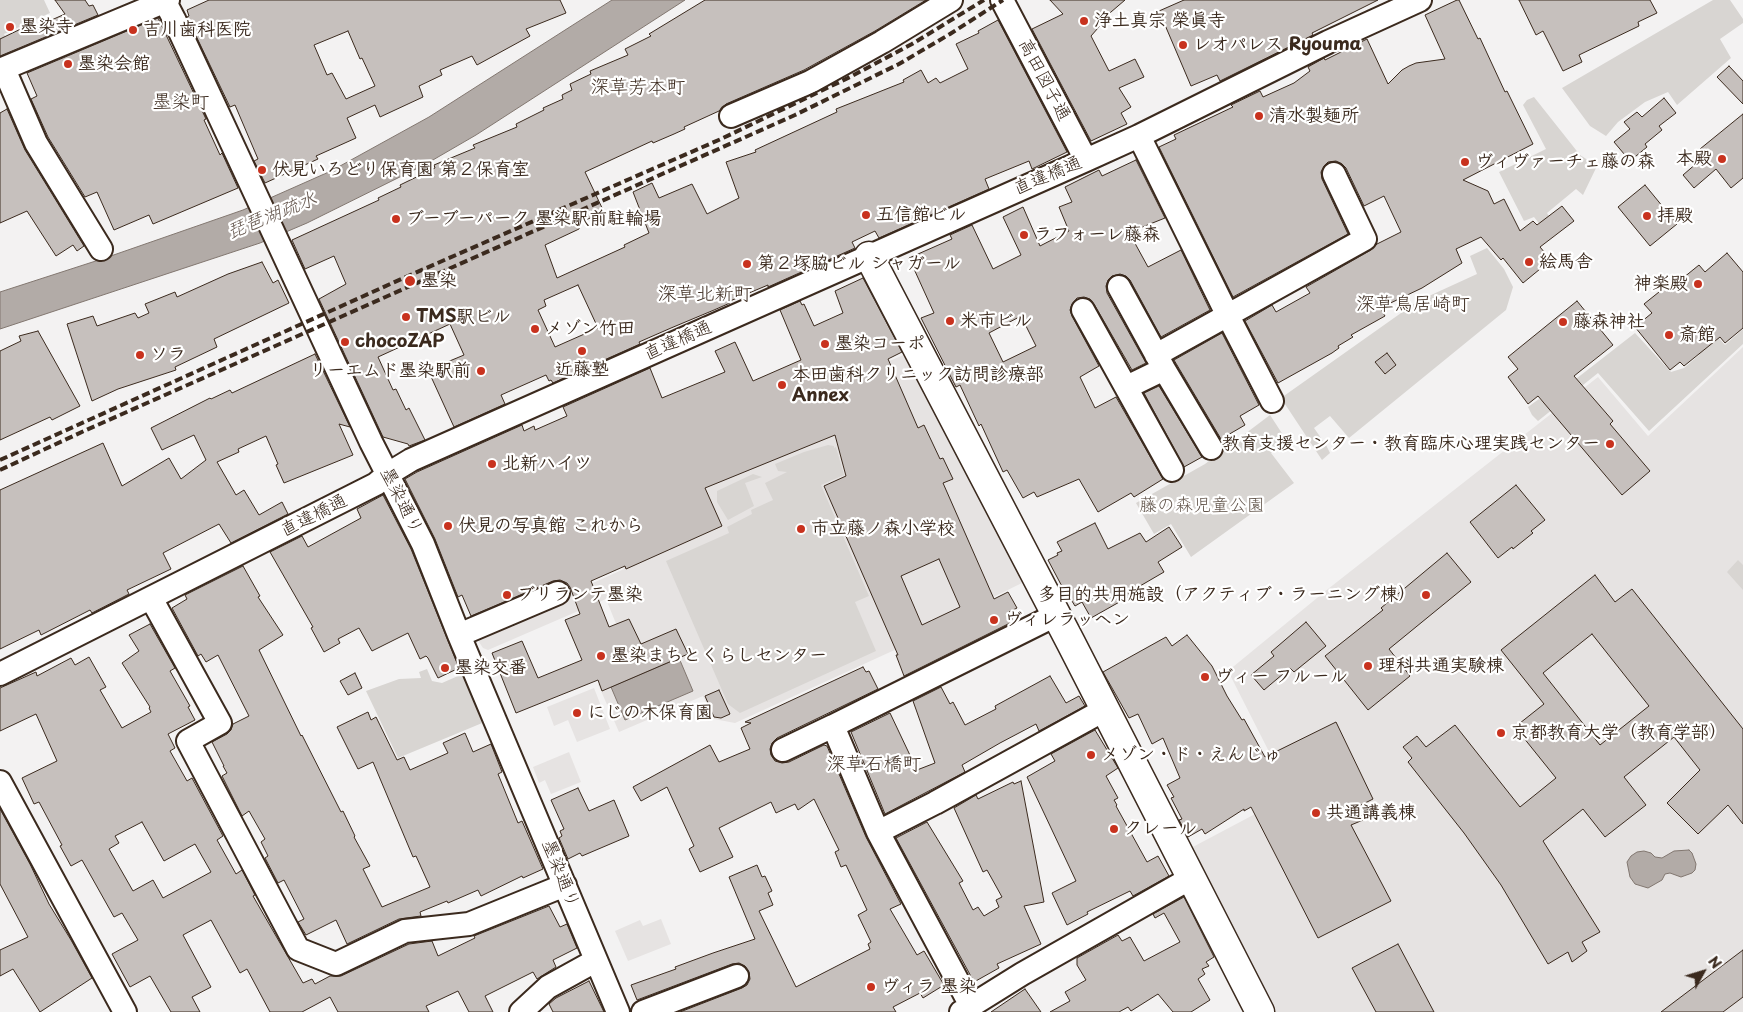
<!DOCTYPE html>
<html>
<head>
<meta charset="utf-8">
<style>
  body { margin:0 }
  #map { position:relative; width:1743px; height:1012px; overflow:hidden; background:#f3f2f2; font-family:"Playpen Sans",sans-serif }
  canvas { display:block }
  .north { position:absolute; left:1678px; top:947px; width:50px; height:50px; -webkit-text-stroke:4px #fff; paint-order:stroke; rotate:51deg; font-size:14px; font-weight:700; line-height:20px; text-align:center; color:#3b2a1e }
  .north::after { content:''; display:block; margin:auto; width:18px; height:22px; background:#3b2a1e; clip-path:polygon(50% 0,100% 100%,50% 72%,0 100%) }
</style>
</head>
<body>
<div id="map">
<canvas width="1743" height="1012"></canvas>
<div class="north">N</div>
</div>
<script>
const c = document.querySelector('canvas').getContext('2d');
c.lineJoin = 'round';
function paint(path, color) {
  c.fillStyle = color;
  c.fill(path, 'evenodd');
}
function shape(rows) {
  const path = new Path2D();
  for (const r of rows) {
    path.moveTo(r[0], r[1]);
    for (let i = 2; i < r.length; i += 2) path.lineTo(r[i], r[i + 1]);
  }
  return path;
}
function strokePath(path, color, width, dash) {
  c.strokeStyle = color;
  c.lineWidth = width;
  c.lineCap = dash ? 'butt' : 'round';
  c.setLineDash(dash || []);
  c.stroke(path);
}
function label(font, color, halo, rows, align = 'center') {
  c.font = font + ' "Playpen Sans","Klee One",sans-serif';
  c.lineWidth = 4.5;
  c.setLineDash([]);
  c.textBaseline = 'middle';
  c.strokeStyle = halo;
  c.fillStyle = color;
  for (const [text, x, y, turn = 0] of rows) {
    c.save();
    c.translate(x, y);
    c.rotate((+turn || 0) * Math.PI / 180);
    c.textAlign = isNaN(turn) ? turn : align;
    if (halo) c.strokeText(text, 0, 0);
    c.fillText(text, 0, 0);
    c.restore();
  }
}
const built = shape([
  [1743,347,1743,1012,1275,1012,1189,849,1291,795,1228,671,1328,589,1598,377,1648,436],
  [906,354,1024,582,969,609,947,626,735,723,714,719,703,696,619,732,598,684,634,668,606,599,488,650,483,648,475,636,624,569,588,488],
  [594,688,610,729,577,742,568,720,554,726,547,707],
  [569,752,581,782,551,794,545,780,539,783,533,767],
  [661,919,671,944,628,961,615,931,640,920,643,926]
]);
const green = shape([
  [0,0,44,0,50,13,4,34,14,57,0,63],
  [1713,0,1730,0,1743,19,1743,23,1720,39,1731,58,1677,105,1668,92,1645,102,1618,122,1606,136,1590,126,1562,88],
  [1534,97,1580,155,1597,166,1583,195,1576,189,1547,213,1553,223,1545,231,1534,217,1524,221,1499,172,1546,149,1523,105,1527,100],
  [1487,248,1504,269,1513,287,1506,310,1349,438,1330,416,1314,428,1326,445,1330,453,1322,460,1281,398,1418,301,1477,274,1470,256],
  [1710,328,1725,345,1743,329,1743,344,1649,431,1598,373,1538,421,1532,415,1528,407,1539,399,1545,403,1635,333,1671,372,1684,368,1699,355,1690,343],
  [1270,415,1287,441,1271,453,1294,483,1191,557,1171,524,1154,534,1136,503,1205,464],
  [828,445,834,446,834,448,836,447,844,475,821,485,869,596,855,602,876,651,740,713,728,704,666,561,729,533,727,527,752,514,751,510,773,500,765,483,787,472,778,471,775,464,804,452],
  [753,474,762,477,745,483,754,506,728,520,717,502,717,491],
  [1738,560,1743,565,1743,590,1727,572],
  [427,669,432,681,442,683,467,672,487,721,398,758,366,691,399,679,421,678,419,672]
]);
const water = shape([
  [612,0,685,0,476,135,426,164,307,223,260,243,0,329,0,292,105,258,243,210,331,171,429,117,612,0],
  [679,658,693,691,625,720,611,687,679,658],
  [1689,850,1692,853,1696,864,1695,870,1692,873,1681,877,1670,873,1665,874,1662,880,1648,888,1635,884,1630,877,1627,862,1631,856,1637,852,1644,851,1651,853,1655,857,1662,858,1674,851,1689,850]
]);
const building = shape([
  [55,0,85,0,89,6,93,5,98,15,0,56,0,39,27,26,29,30,65,14,55,0],
  [209,0,560,0,566,13,526,29,530,36,477,65,472,56,440,70,442,75,419,86,423,97,380,117,375,105,347,118,356,138,316,156,318,159,265,183,254,161,258,159,235,105,230,107,187,17,189,16,187,10,209,0],
  [348,31,360,59,362,58,375,86,346,99,332,73,327,75,314,45,348,31],
  [705,0,926,0,875,31,804,70,726,104,719,111,684,127,685,129,674,134,653,143,652,141,585,172,604,212,581,222,579,229,545,245,557,278,625,247,624,245,649,233,633,192,652,183,659,198,692,184,707,214,739,198,726,162,756,152,755,150,837,112,836,109,904,82,903,80,921,70,928,83,936,78,940,83,968,69,956,44,979,33,978,31,998,20,1067,152,1032,169,1029,161,985,179,989,189,879,238,875,231,852,242,855,248,768,287,768,285,730,301,730,303,714,310,671,328,639,342,640,344,553,383,551,380,549,381,546,375,501,395,505,404,454,427,428,370,464,355,450,324,378,357,393,390,396,389,406,410,409,408,425,440,409,446,408,444,383,437,319,299,346,284,334,256,305,269,292,240,379,200,378,198,401,187,400,185,435,168,434,165,475,148,473,145,517,127,516,124,544,110,543,108,563,99,562,95,572,90,570,84,591,74,590,71,628,55,625,49,651,36,649,34,705,0],
  [578,285,598,328,555,347,538,310,546,306,544,300,578,285],
  [1050,0,1125,0,1104,18,1105,20,1091,36,1109,71,1135,59,1144,77,1119,88,1131,107,1121,113,1127,124,1091,141,1032,29,1063,14,1050,0],
  [1184,0,1378,0,1312,33,1313,35,1220,81,1217,75,1191,86,1159,11,1184,0],
  [1457,0,1459,0,1478,39,1480,38,1505,92,1507,91,1533,144,1463,180,1488,191,1494,204,1504,199,1520,231,1533,221,1537,225,1562,206,1574,221,1540,247,1551,260,1523,283,1503,258,1501,260,1481,237,1456,249,1462,263,1422,288,1380,308,1385,316,1351,335,1353,337,1338,346,1339,348,1332,353,1278,383,1245,321,1272,305,1276,312,1310,293,1306,287,1371,250,1377,244,1401,232,1384,196,1364,206,1346,168,1342,164,1336,161,1328,162,1324,166,1321,172,1322,179,1348,234,1233,297,1159,147,1176,139,1174,135,1233,107,1231,105,1260,91,1263,97,1294,83,1310,71,1308,67,1324,58,1325,60,1367,39,1388,84,1402,70,1409,66,1416,63,1445,59,1425,15,1457,0],
  [1519,0,1650,0,1657,13,1638,22,1639,26,1579,55,1582,62,1563,71,1543,31,1536,35,1519,0],
  [158,18,206,119,204,120,220,155,222,153,238,188,153,224,149,215,114,230,97,192,85,197,48,137,31,99,37,96,27,73,158,18],
  [1729,66,1743,81,1743,104,1717,77,1729,66],
  [1664,98,1676,113,1659,126,1662,130,1645,144,1647,147,1630,161,1614,142,1630,129,1624,122,1637,112,1642,117,1664,98],
  [7,109,25,150,84,246,77,251,73,245,56,256,27,211,0,223,0,113,7,109],
  [1743,114,1743,178,1731,188,1716,169,1694,188,1683,175,1705,156,1700,149,1743,114],
  [1136,160,1165,218,1130,232,1131,236,1148,267,1181,250,1210,310,1161,337,1130,280,1126,276,1120,274,1112,276,1108,280,1106,286,1107,293,1146,363,1132,370,1094,304,1090,299,1084,297,1077,298,1072,304,1070,310,1072,316,1099,366,1080,377,1095,408,1116,397,1163,479,1134,497,1131,493,1098,512,1079,479,1037,497,1034,492,1023,498,1007,470,1003,472,981,424,979,426,960,385,956,387,921,318,934,313,909,258,952,239,950,235,972,225,993,269,1021,255,1003,217,1023,207,1040,246,1069,231,1059,207,1072,202,1065,187,1099,170,1102,176,1136,160],
  [1021,316,1036,346,1003,362,989,333,1021,316],
  [1645,185,1677,224,1650,246,1618,207,1645,185],
  [1727,253,1743,272,1743,328,1725,343,1720,337,1684,366,1680,362,1670,370,1635,327,1652,313,1644,304,1664,288,1667,291,1699,265,1705,272,1727,253],
  [262,262,273,283,278,280,289,303,214,339,217,347,175,367,176,370,118,389,92,401,67,324,93,316,97,326,135,313,138,318,149,313,145,304,175,292,177,297,228,274,262,262],
  [863,278,902,352,888,359,918,428,924,425,940,459,943,458,953,479,943,483,994,599,1008,592,1017,608,1009,612,1014,621,904,676,896,655,898,655,824,486,846,476,835,435,705,488,722,526,626,569,625,566,591,581,609,627,629,619,641,644,676,629,688,654,602,691,598,680,516,713,492,653,522,641,538,678,582,660,565,620,580,614,570,587,567,583,560,580,553,581,471,616,462,595,458,597,435,539,405,479,417,472,522,425,524,431,534,426,535,430,567,416,563,407,650,368,662,398,725,372,715,351,735,342,753,381,801,360,780,310,800,301,802,305,804,304,814,326,843,313,835,291,863,278],
  [939,559,960,607,922,625,901,576,939,559],
  [1577,301,1613,345,1574,376,1613,421,1610,424,1650,471,1622,495,1538,396,1528,404,1508,377,1518,369,1508,357,1577,301],
  [38,331,80,406,52,420,50,417,0,440,0,351,21,341,19,336,38,331],
  [1222,333,1259,405,1240,416,1245,425,1221,439,1174,360,1222,333],
  [1387,353,1396,365,1385,374,1375,362,1387,353],
  [315,354,350,427,339,424,353,455,284,483,276,465,278,464,266,436,238,449,239,452,217,462,236,495,244,490,259,515,282,502,288,514,231,543,219,524,163,553,171,569,127,590,129,594,92,613,90,610,41,635,39,630,0,649,0,490,103,443,122,486,169,458,181,479,206,460,194,435,162,450,151,428,210,398,211,399,230,390,232,393,315,354],
  [1159,386,1202,457,1184,467,1144,393,1159,386],
  [1516,485,1545,520,1531,531,1533,533,1513,549,1512,547,1498,558,1470,522,1516,485],
  [383,495,411,549,459,668,438,678,428,658,426,656,420,659,408,633,372,651,359,628,338,639,340,643,324,652,311,628,313,627,270,552,302,536,308,547,361,518,357,509,383,495],
  [1095,523,1108,549,1140,533,1146,542,1169,527,1182,547,1158,562,1164,572,1128,593,1130,596,1091,618,1082,602,1075,606,1067,593,1066,594,1048,560,1058,555,1057,553,1062,551,1057,542,1095,523],
  [1447,553,1471,582,1389,649,1410,676,1368,710,1325,656,1383,610,1381,608,1447,553],
  [243,566,260,596,258,597,283,635,259,650,301,736,302,735,341,812,343,811,355,836,354,837,370,866,363,869,382,907,430,887,416,856,413,857,373,762,358,769,337,727,368,712,371,720,376,717,397,760,404,757,410,770,448,753,443,743,465,733,473,752,491,744,502,772,498,774,518,823,522,821,543,869,523,878,522,876,481,896,478,890,448,903,447,901,420,912,421,916,399,919,347,944,336,920,306,935,298,922,304,919,284,880,278,883,265,858,268,856,261,842,265,839,249,811,242,816,222,776,227,773,223,766,224,766,212,742,227,734,231,730,233,724,249,716,218,655,206,662,201,654,198,656,172,608,187,599,185,595,243,566],
  [1595,575,1615,602,1632,589,1743,729,1743,824,1728,805,1698,834,1667,803,1700,770,1674,737,1624,777,1646,805,1605,837,1583,809,1543,841,1600,932,1582,942,1587,951,1572,962,1568,952,1548,964,1501,885,1464,833,1408,762,1412,758,1403,747,1417,736,1426,747,1455,725,1520,807,1556,778,1515,727,1544,704,1501,650,1595,575],
  [1592,634,1649,706,1600,745,1543,673,1592,634],
  [1306,622,1326,646,1294,672,1290,668,1264,690,1251,675,1274,656,1271,652,1306,622],
  [150,624,175,668,170,671,190,706,188,707,195,720,168,734,175,748,170,751,187,781,192,778,223,836,217,840,236,874,242,870,255,895,253,896,303,983,312,979,315,984,330,976,341,976,409,944,432,941,438,956,475,938,474,936,549,906,560,927,567,924,577,948,553,960,556,967,537,979,533,972,485,996,493,1012,469,1012,458,991,426,1006,429,1012,338,1012,330,997,302,1012,270,1012,247,969,240,973,211,920,183,935,211,987,192,997,200,1012,171,1012,150,976,130,987,112,954,138,940,122,913,114,917,82,860,71,866,60,846,62,845,39,802,34,804,22,778,57,761,36,714,0,731,0,688,36,672,37,676,71,658,75,665,89,657,106,687,100,690,122,728,151,712,149,708,150,707,122,663,139,651,129,635,150,624],
  [142,822,164,861,195,844,211,872,163,898,153,880,133,891,109,849,119,843,115,836,142,822],
  [1187,635,1212,666,1227,696,1242,720,1244,719,1265,757,1336,722,1373,799,1357,807,1363,820,1351,825,1391,901,1318,938,1251,807,1244,811,1244,809,1205,834,1202,829,1188,837,1179,820,1182,819,1171,798,1174,797,1167,785,1180,778,1163,738,1152,744,1138,714,1129,718,1103,672,1166,637,1172,646,1187,635],
  [863,667,866,672,869,671,878,689,777,738,772,743,770,749,771,755,775,761,782,763,789,762,824,745,827,746,866,837,901,904,890,909,917,955,924,951,944,985,923,998,920,993,893,1007,896,1012,680,1012,742,988,747,985,750,979,749,972,745,966,739,963,732,964,637,1000,631,985,676,969,675,967,713,953,755,939,729,877,757,865,762,877,765,876,772,891,768,893,773,905,759,911,796,987,870,949,868,944,871,942,858,915,867,910,846,865,841,867,835,852,839,850,814,799,798,810,795,804,776,813,771,802,719,828,733,857,700,872,689,849,694,846,667,787,641,801,633,787,710,745,719,762,750,749,741,728,751,723,745,722,863,667],
  [355,673,362,688,348,695,340,681,355,673],
  [1050,676,1066,703,1079,696,1085,706,1039,731,1036,724,1000,743,962,765,965,772,885,814,851,732,890,713,917,770,935,763,913,701,941,687,950,704,953,702,965,725,996,709,995,706,1050,676],
  [719,690,730,714,721,718,714,717,705,696,719,690],
  [1095,730,1118,768,1106,776,1118,798,1114,800,1117,805,1116,806,1147,862,1158,856,1169,876,1133,896,1130,891,1087,912,1088,914,1067,925,1052,893,1076,881,1027,777,1055,761,1051,754,1095,730],
  [1021,781,1044,902,1024,906,1041,944,997,964,999,968,974,982,896,838,927,822,963,881,959,883,973,910,978,907,984,916,999,907,996,900,1002,897,987,870,983,872,954,808,976,795,978,799,1013,782,1014,784,1021,781],
  [578,788,589,811,614,800,629,836,582,856,580,853,568,859,559,838,562,836,560,831,564,829,551,800,578,788],
  [0,809,30,864,49,904,71,940,92,978,40,1012,13,969,0,976,0,950,28,937,0,884,0,809],
  [1184,897,1214,957,1206,962,1209,966,1202,969,1205,974,1198,979,1210,1000,1191,1012,1173,1012,1158,994,1131,1011,1128,1007,1119,1012,1050,1012,1070,1001,1065,992,1086,980,1077,965,1077,958,1118,935,1122,941,1130,937,1144,961,1180,942,1164,913,1155,918,1153,914,1184,897],
  [1398,944,1434,1012,1376,1012,1352,968,1398,944],
  [1743,950,1743,997,1723,1012,1661,1012,1743,950],
  [589,981,604,1012,553,1012,549,1004,556,998,589,981],
  [1025,989,1041,1012,991,1012,1025,989]
]);
const street = shape([
  [164,0,174,19,371,442,423,544,459,635,618,1012],
  [1002,0,1086,160],
  [4,69,36,143,101,249],
  [0,70,168,0],
  [731,116,810,82,882,42,951,0],
  [1139,136,1228,316,1272,401],
  [1119,287,1164,369,1211,448],
  [1083,310,1172,470],
  [1156,355,1365,239,1334,174],
  [1127,387,1164,369],
  [151,598,220,723,188,741,298,949,336,964,405,931,469,924,565,885],
  [459,635,558,593],
  [0,674,376,484,388,474,411,460,1086,160,1139,136,1328,42,1420,0],
  [783,750,833,726],
  [0,782,125,1012],
  [878,832,935,803,1104,710],
  [971,1006,878,832,833,726,1056,615],
  [521,1012,548,987,595,961],
  [643,1012,737,976],
  [961,1012,1022,974,1191,878]
]);
const secondary = shape([
  [869,256,1071,643,1260,1012]
]);
const rail = shape([
  [0,460,408,276,721,139,852,76,912,44,984,0],
  [0,470,84,431,795,115,899,64,950,34,1003,0]
]);
const markers = [
  [1084,21,5,"#c8321e"],
  [10,27,5,"#c8321e"],
  [133,30,5,"#c8321e"],
  [1183,45,5,"#c8321e"],
  [68,64,5,"#c8321e"],
  [1259,116,5,"#c8321e"],
  [1722,159,5,"#c8321e"],
  [1465,162,5,"#c8321e"],
  [262,170,5,"#c8321e"],
  [866,215,5,"#c8321e"],
  [1647,216,5,"#c8321e"],
  [396,219,5,"#c8321e"],
  [1024,235,5,"#c8321e"],
  [1529,262,5,"#c8321e"],
  [747,264,5,"#c8321e"],
  [410,281,6,"#c8321e"],
  [1698,284,5,"#c8321e"],
  [406,317,5,"#c8321e"],
  [950,321,5,"#c8321e"],
  [1563,322,5,"#c8321e"],
  [535,329,5,"#c8321e"],
  [1669,335,5,"#c8321e"],
  [345,342,5,"#c8321e"],
  [825,344,5,"#c8321e"],
  [582,351,5,"#c8321e"],
  [140,355,5,"#c8321e"],
  [481,371,5,"#c8321e"],
  [782,385,5,"#c8321e"],
  [1610,444,5,"#c8321e"],
  [492,464,5,"#c8321e"],
  [448,526,5,"#c8321e"],
  [801,529,5,"#c8321e"],
  [507,595,5,"#c8321e"],
  [1426,595,5,"#c8321e"],
  [994,620,5,"#c8321e"],
  [601,656,5,"#c8321e"],
  [1368,666,5,"#c8321e"],
  [445,668,5,"#c8321e"],
  [1205,677,5,"#c8321e"],
  [577,713,5,"#c8321e"],
  [1501,733,5,"#c8321e"],
  [1091,755,5,"#c8321e"],
  [1316,813,5,"#c8321e"],
  [1114,829,5,"#c8321e"],
  [871,987,5,"#c8321e"]
];
const poiNames = [
  ["浄土真宗 榮眞寺",1094,21],
  ["墨染寺",20,27],
  ["吉川歯科医院",143,30],
  ["レオパレス Ryouma",1193,45],
  ["墨染会館",78,64],
  ["清水製麺所",1269,116],
  ["本殿",1712,159,"right"],
  ["ヴィヴァーチェ藤の森",1475,162],
  ["伏見いろどり保育園 第２保育室",272,170],
  ["五信館ビル",876,215],
  ["拝殿",1657,216],
  ["ブーブーパーク 墨染駅前駐輪場",406,219],
  ["ラフォーレ藤森",1034,235],
  ["絵馬舎",1539,262],
  ["第２塚脇ビル シャガール",757,264],
  ["墨染",421,281],
  ["神楽殿",1688,284,"right"],
  ["TMS駅ビル",416,317],
  ["米市ビル",960,321],
  ["藤森神社",1573,322],
  ["メゾン竹田",545,329],
  ["斎館",1679,335],
  ["chocoZAP",355,342],
  ["墨染コーポ",835,344],
  ["ソラ",150,355],
  ["近藤塾",582,370,"center"],
  ["リーエムド墨染駅前",471,371,"right"],
  ["本田歯科クリニック訪問診療部",792,375],
  ["Annex",792,396],
  ["教育支援センター・教育臨床心理実践センター",1600,444,"right"],
  ["北新ハイツ",502,464],
  ["伏見の写真館 これから",458,526],
  ["市立藤ノ森小学校",811,529],
  ["ブリランテ墨染",517,595],
  ["多目的共用施設（アクティブ・ラーニング棟）",1416,595,"right"],
  ["ヴィレラッヘン",1004,620],
  ["墨染まちとくらしセンター",611,656],
  ["理科共通実験棟",1378,666],
  ["墨染交番",455,668],
  ["ヴィー フルール",1215,677],
  ["にじの木保育園",587,713],
  ["京都教育大学（教育学部）",1511,733],
  ["メゾン・ド・えんじゅ",1101,755],
  ["共通講義棟",1326,813],
  ["クレール",1124,829],
  ["ヴィラ 墨染",881,987]
];
const streetNames = [
  ["高田図子通",1044,80,62],
  ["直違橋通",1048,176,-23],
  ["直違橋通",678,341,-24],
  ["墨染通り",401,501,63],
  ["直違橋通",314,516,-27],
  ["墨染通り",560,874,68]
];
const parkNames = [
  ["藤の森児童公園",1202,506]
];
const neighbourhoodNames = [
  ["深草芳本町",638,88],
  ["墨染町",181,103],
  ["深草北新町",705,295],
  ["深草鳥居崎町",1413,305],
  ["深草石橋町",874,765]
];
const waterNames = [
  ["琵琶湖疏水",272,216,-22]
];
paint(built, '#e6e3e2');
paint(green, '#d8d5d2');
paint(water, '#b2aba7');
strokePath(water, '#827770', 1);
paint(building, '#c6c0bd');
strokePath(building, '#3b2a1e', 1);
strokePath(street, '#3b2a1e', 26);
strokePath(secondary, '#3b2a1e', 31);
strokePath(street, '#fff', 22);
strokePath(secondary, '#fff', 28);
strokePath(rail, '#3b2a1e', 4, [8, 4]);
for (const [x, y, r, color] of markers) {
  const dot = new Path2D();
  dot.arc(x, y, r, 0, 2 * Math.PI);
  c.fillStyle = color;
  c.fill(dot);
  strokePath(dot, '#fff', 2);
}
label('bold 18px', '#3b2a1e', '#fff', poiNames, 'left');
label('18px', '#3b2a1e', '#fff', streetNames);
label('18px', '#62554b', '#fff', parkNames);
label('19px', '#3b2a1e', '#fff', neighbourhoodNames);
label('italic 19px', '#65574e', '#fff', waterNames);
</script>
</body>
</html>
